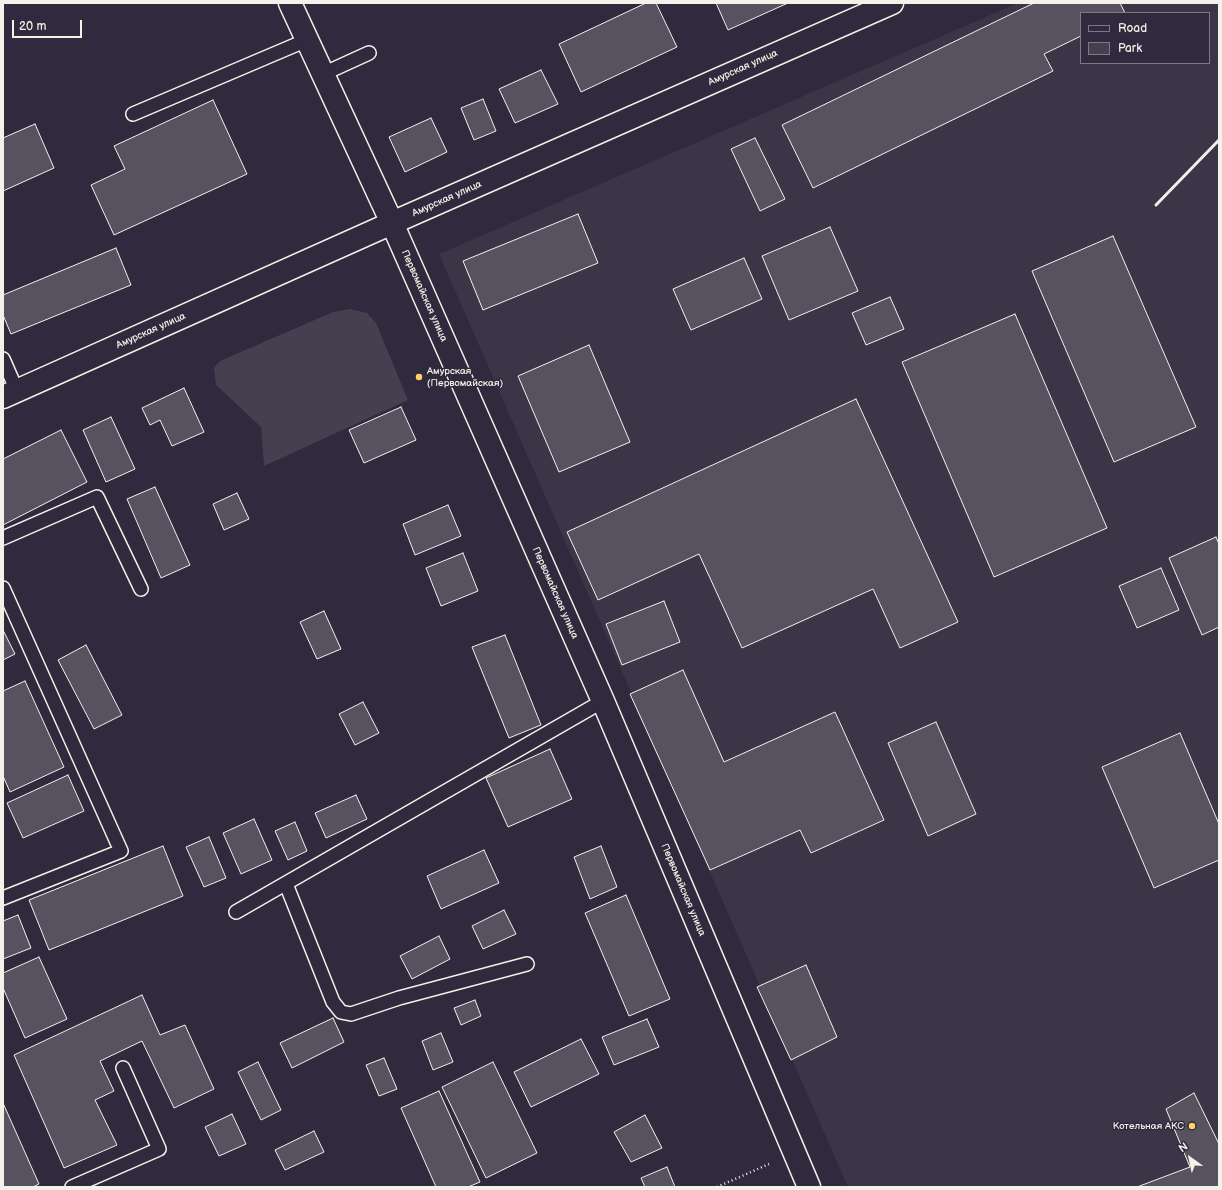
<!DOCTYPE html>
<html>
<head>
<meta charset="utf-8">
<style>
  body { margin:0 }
  #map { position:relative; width:1222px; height:1190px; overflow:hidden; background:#2f2a3d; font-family:"Balsamiq Sans",sans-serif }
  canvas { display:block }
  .frame { position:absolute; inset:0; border:4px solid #f4f1e8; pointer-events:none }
  .legend { position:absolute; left:1080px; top:12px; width:130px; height:52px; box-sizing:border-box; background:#2f2a3d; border:1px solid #7e7a81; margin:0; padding:5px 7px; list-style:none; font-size:12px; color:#f4f1e8 }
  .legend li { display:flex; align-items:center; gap:8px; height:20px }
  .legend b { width:20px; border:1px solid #7e7a81 }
  .north { position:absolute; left:1170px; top:1138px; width:40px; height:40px; -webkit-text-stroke:3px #2f2a3d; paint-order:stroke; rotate:327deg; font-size:11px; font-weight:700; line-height:16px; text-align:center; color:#f4f1e8 }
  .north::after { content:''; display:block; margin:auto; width:14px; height:18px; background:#f4f1e8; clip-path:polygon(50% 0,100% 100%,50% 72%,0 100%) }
  .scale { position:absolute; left:12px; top:20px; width:70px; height:18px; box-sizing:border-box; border:2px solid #f4f1e8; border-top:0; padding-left:5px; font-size:12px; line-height:14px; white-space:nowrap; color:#f4f1e8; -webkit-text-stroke:3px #2f2a3d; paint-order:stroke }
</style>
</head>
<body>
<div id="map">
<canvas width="1222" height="1190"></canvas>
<div class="frame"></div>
<ul class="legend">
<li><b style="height:5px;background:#2f2a3d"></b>Road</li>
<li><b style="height:11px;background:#454050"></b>Park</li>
</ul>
<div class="north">N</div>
<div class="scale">20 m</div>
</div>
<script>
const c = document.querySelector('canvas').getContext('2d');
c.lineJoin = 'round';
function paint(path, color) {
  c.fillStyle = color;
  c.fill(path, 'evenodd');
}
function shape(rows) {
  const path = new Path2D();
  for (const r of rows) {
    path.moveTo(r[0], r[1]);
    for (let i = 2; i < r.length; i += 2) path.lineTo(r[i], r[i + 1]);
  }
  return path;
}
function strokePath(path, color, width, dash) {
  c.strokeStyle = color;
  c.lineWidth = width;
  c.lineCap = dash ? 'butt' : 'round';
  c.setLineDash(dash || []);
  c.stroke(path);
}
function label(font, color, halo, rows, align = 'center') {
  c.font = font + ' "Balsamiq Sans",sans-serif';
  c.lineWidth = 3;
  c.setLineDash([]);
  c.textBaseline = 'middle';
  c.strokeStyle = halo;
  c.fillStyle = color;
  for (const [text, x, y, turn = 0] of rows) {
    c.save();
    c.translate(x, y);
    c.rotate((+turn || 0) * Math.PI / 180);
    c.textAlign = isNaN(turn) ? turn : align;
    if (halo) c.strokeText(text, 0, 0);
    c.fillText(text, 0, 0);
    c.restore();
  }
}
const built = shape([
  [1018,3,1219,3,1219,1187,848,1187,439,254],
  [1081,13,1209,13,1209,63,1081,63]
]);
const green = shape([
  [350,309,367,313,376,323,408,400,264,466,261,427,216,385,214,368,220,361,333,312]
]);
const building = shape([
  [646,3,656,3,677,47,581,92,559,44,646,3],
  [716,3,788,3,728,30,716,3],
  [1034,3,1120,3,1125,13,1081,13,1081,36,1044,54,1053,71,813,188,782,125,1034,3],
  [541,70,558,104,515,123,499,89,541,70],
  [483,99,496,131,474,140,461,108,483,99],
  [213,100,247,174,114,235,91,185,125,169,114,146,213,100],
  [431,118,447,152,405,172,389,137,431,118],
  [35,124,54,168,3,191,3,138,35,124],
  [755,138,785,199,760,211,731,149,755,138],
  [578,214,598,263,483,310,463,261,578,214],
  [830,227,858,291,789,320,762,256,830,227],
  [1113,236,1196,427,1114,462,1032,271,1113,236],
  [116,248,131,285,11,334,3,315,3,295,116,248],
  [744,258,762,299,691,330,673,289,744,258],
  [890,297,904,329,866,345,852,313,890,297],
  [1015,314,1107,528,994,577,902,362,1015,314],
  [589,345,630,442,559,472,518,376,589,345],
  [184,388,204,432,172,446,160,420,150,425,142,408,184,388],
  [856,399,958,622,900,648,873,589,742,648,699,554,598,600,567,532,856,399],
  [401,407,416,440,364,463,349,430,401,407],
  [111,417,135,469,106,482,83,430,111,417],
  [61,430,87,482,3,525,3,459,61,430],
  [155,487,190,565,161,578,127,499,155,487],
  [237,493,249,519,224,530,213,504,237,493],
  [448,505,461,536,415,555,403,524,448,505],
  [1216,537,1219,544,1219,627,1202,635,1169,558,1216,537],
  [463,553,478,591,441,606,426,568,463,553],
  [1161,568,1179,610,1137,628,1119,586,1161,568],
  [664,601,680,642,622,665,606,624,664,601],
  [324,611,341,649,317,659,300,622,324,611],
  [3,630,15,654,3,660,3,630],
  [505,635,541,725,509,738,472,647,505,635],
  [86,645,122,715,94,729,58,660,86,645],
  [683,670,724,762,835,712,884,820,811,853,800,830,710,870,630,694,683,670],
  [25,681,64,767,10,792,3,776,3,691,25,681],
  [363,702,379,733,355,745,339,714,363,702],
  [936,722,976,814,928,836,888,743,936,722],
  [1180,733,1219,824,1219,860,1154,888,1102,767,1180,733],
  [550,749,572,799,508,827,486,778,550,749],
  [68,775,84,811,23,838,7,803,68,775],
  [356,795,367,819,326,838,315,813,356,795],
  [254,819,272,860,241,874,223,833,254,819],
  [295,822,307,851,288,860,275,831,295,822],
  [209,837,226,878,204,887,186,847,209,837],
  [163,846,183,896,49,950,29,900,163,846],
  [601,846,617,887,590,899,574,857,601,846],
  [484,850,499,883,441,909,427,876,484,850],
  [626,895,670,999,629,1016,585,913,626,895],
  [504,910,516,934,483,949,472,926,504,910],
  [18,915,31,948,3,959,3,921,18,915],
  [439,936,450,959,412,979,400,956,439,936],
  [39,957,67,1019,25,1038,3,988,3,973,39,957],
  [806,965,837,1037,791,1060,757,987,806,965],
  [142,995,160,1035,185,1025,214,1089,174,1108,142,1041,100,1061,114,1091,95,1100,117,1145,64,1168,14,1055,142,995],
  [475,1000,481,1016,461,1025,454,1008,475,1000],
  [333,1018,344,1042,292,1068,280,1043,333,1018],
  [647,1019,659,1047,614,1065,602,1037,647,1019],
  [441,1033,453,1062,433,1070,422,1041,441,1033],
  [581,1039,599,1074,531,1107,514,1072,581,1039],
  [384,1058,397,1089,379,1096,366,1065,384,1058],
  [258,1062,281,1110,261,1120,238,1072,258,1062],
  [493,1062,537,1153,486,1178,442,1087,493,1062],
  [439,1091,480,1182,468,1187,436,1187,401,1108,439,1091],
  [1194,1093,1219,1144,1219,1187,1137,1187,1190,1167,1166,1109,1194,1093],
  [3,1103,39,1184,33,1187,3,1187,3,1103],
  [232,1114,246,1144,219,1156,205,1127,232,1114],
  [645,1115,662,1148,631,1162,614,1132,645,1115],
  [314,1131,324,1152,285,1170,275,1150,314,1131],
  [667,1167,675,1187,645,1187,641,1178,667,1167]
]);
const path = shape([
  [717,1187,769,1164]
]);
const service = shape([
  [323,74,369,53],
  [133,114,307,40],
  [3,359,17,391],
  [3,538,97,497,141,589],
  [3,588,121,851,3,898],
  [286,884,333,1002,341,1012,351,1014,399,998,527,964],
  [236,912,603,701],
  [72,1187,159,1149,123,1068]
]);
const tertiary = shape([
  [290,3,392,223,603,701,809,1187],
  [3,397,392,223,892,3]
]);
const rail = shape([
  [1156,205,1219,140]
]);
const markers = [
  [419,377,4,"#ffd166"],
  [1192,1126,4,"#ffd166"]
];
const streetNames = [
  ["Амурская улица",743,68,-24],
  ["Амурская улица",447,199,-24],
  ["Первомайская улица",424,296,66],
  ["Амурская улица",151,331,-24],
  ["Первомайская улица",555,593,66],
  ["Первомайская улица",683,890,67]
];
const poiNames = [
  ["Амурская",427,371],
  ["(Первомайская)",427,383],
  ["Котельная АКС",1184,1126,"right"]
];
paint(built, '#3b3647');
paint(green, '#454050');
paint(building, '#56525f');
strokePath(building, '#f4f1e8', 1);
strokePath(service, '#f4f1e8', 16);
strokePath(tertiary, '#f4f1e8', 25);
strokePath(path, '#f4f1e8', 2.5, [1, 3]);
strokePath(service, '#2f2a3d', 13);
strokePath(tertiary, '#2f2a3d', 22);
strokePath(rail, '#f4f1e8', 3);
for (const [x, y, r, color] of markers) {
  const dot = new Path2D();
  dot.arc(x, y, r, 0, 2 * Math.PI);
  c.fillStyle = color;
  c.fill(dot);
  strokePath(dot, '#2f2a3d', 1.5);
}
label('10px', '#f4f1e8', '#2f2a3d', streetNames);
label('10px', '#f4f1e8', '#2f2a3d', poiNames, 'left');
</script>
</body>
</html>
